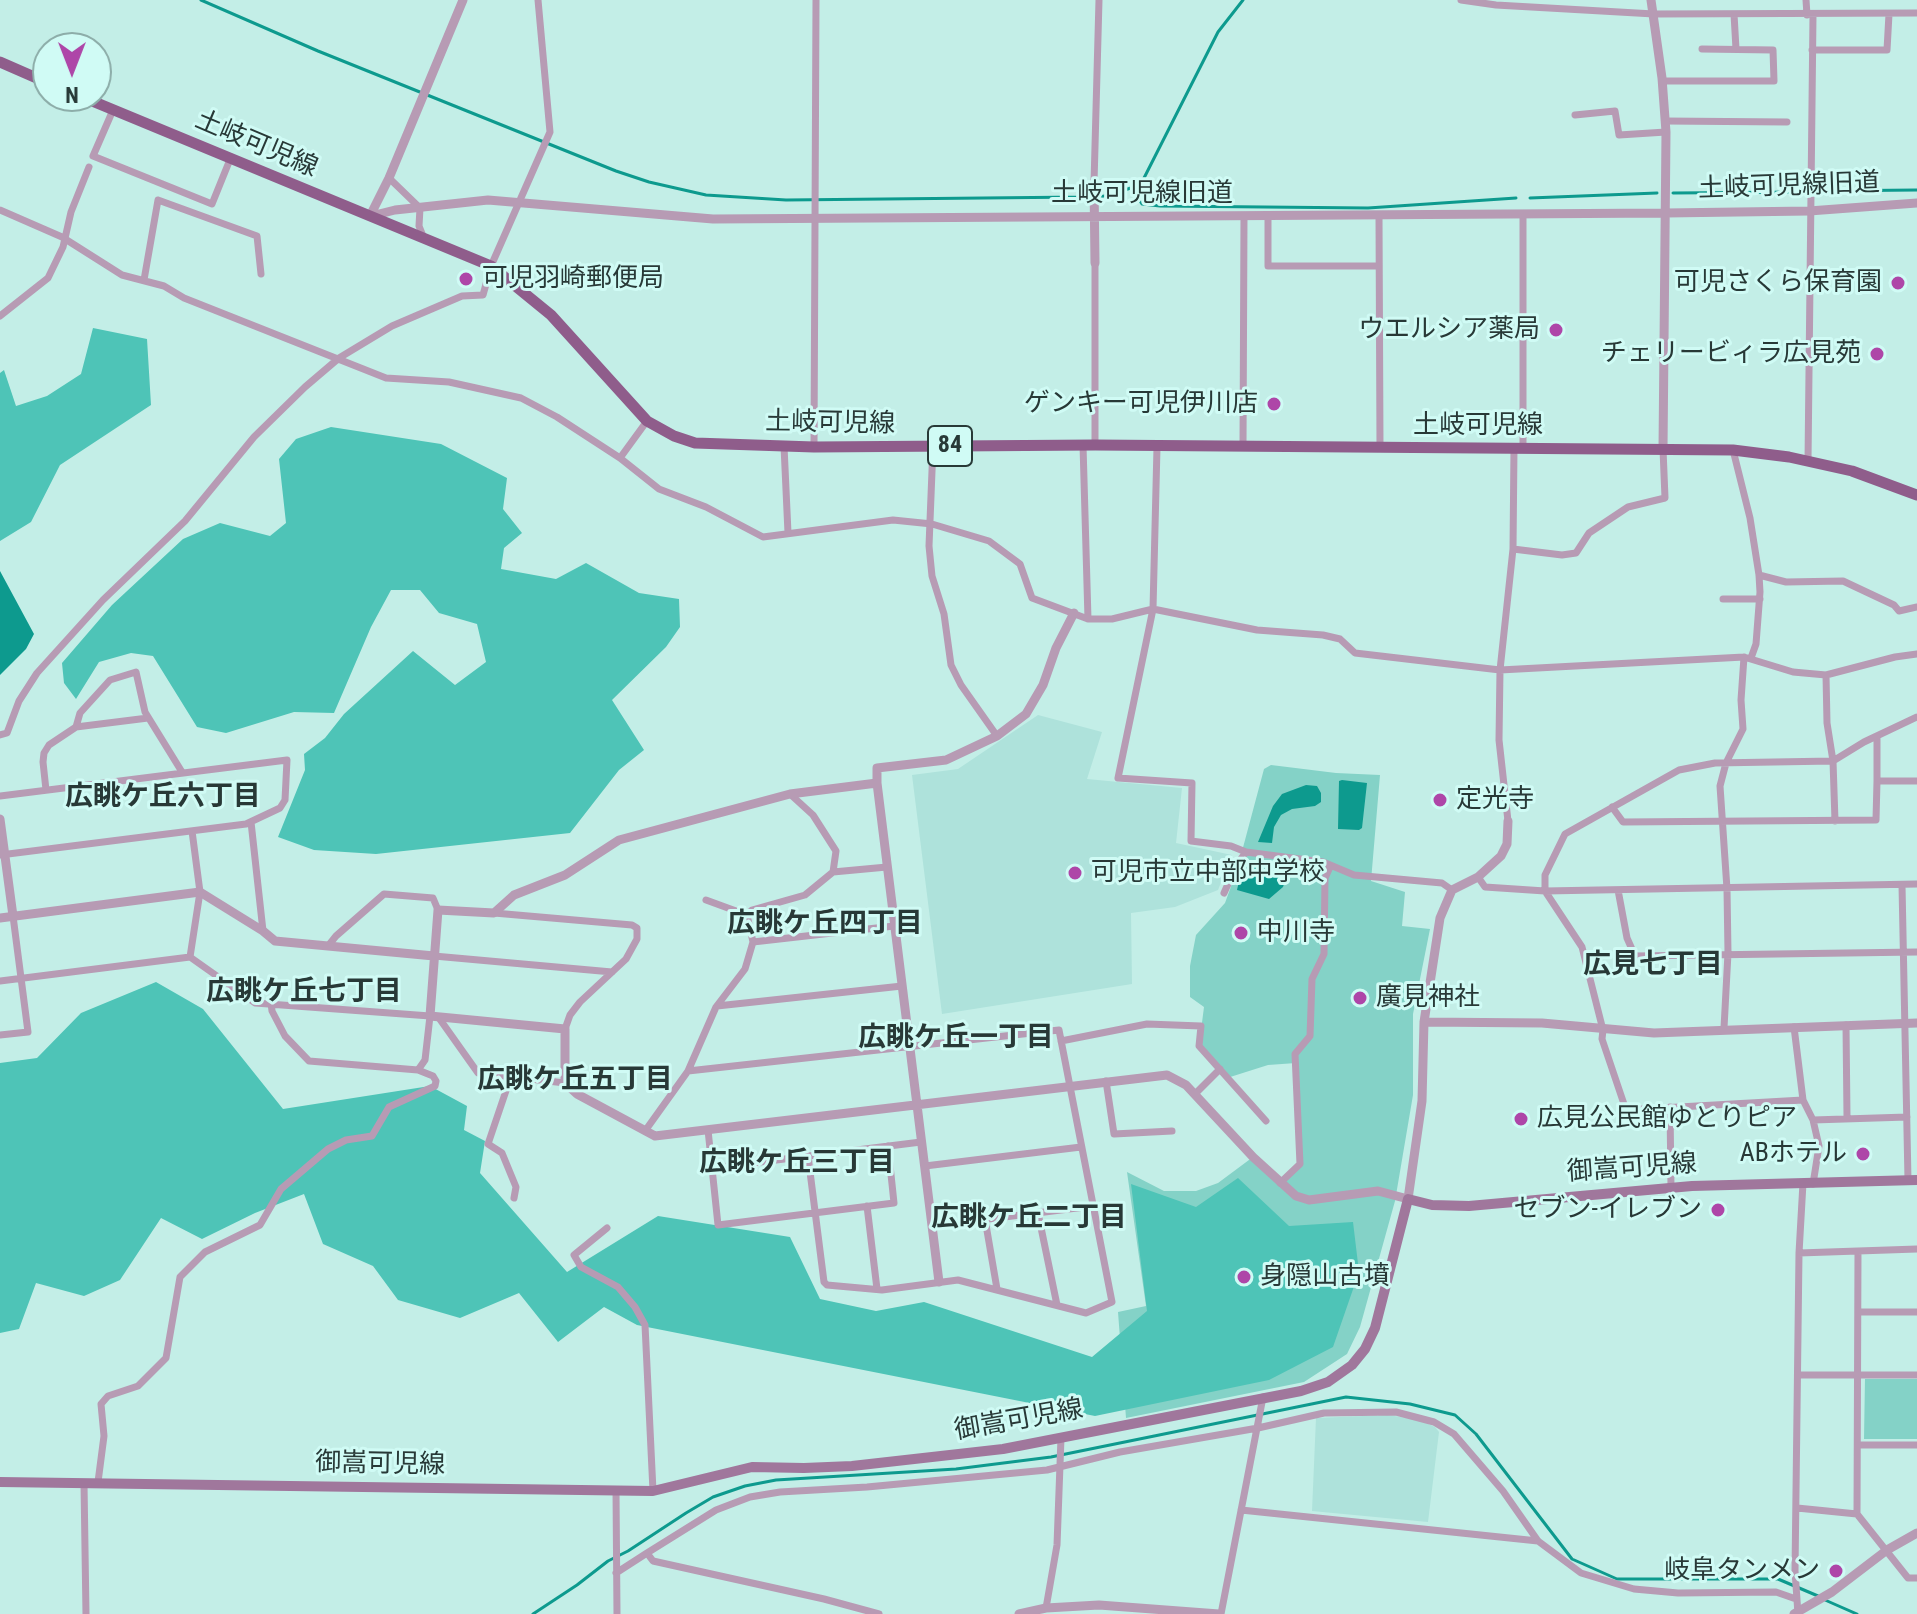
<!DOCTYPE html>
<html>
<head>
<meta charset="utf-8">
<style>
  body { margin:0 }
  #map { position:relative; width:1917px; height:1614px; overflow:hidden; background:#c3eee7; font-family:"Roboto Condensed",sans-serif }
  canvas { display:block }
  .north { position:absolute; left:32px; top:32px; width:80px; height:80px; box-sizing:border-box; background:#d0fbf5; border:2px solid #8dada9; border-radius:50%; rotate:180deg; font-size:22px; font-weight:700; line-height:32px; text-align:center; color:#283937 }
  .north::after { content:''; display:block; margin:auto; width:28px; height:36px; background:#ae46a8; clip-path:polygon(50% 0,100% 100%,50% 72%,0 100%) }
</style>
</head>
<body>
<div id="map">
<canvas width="1917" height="1614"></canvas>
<div class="north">N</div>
</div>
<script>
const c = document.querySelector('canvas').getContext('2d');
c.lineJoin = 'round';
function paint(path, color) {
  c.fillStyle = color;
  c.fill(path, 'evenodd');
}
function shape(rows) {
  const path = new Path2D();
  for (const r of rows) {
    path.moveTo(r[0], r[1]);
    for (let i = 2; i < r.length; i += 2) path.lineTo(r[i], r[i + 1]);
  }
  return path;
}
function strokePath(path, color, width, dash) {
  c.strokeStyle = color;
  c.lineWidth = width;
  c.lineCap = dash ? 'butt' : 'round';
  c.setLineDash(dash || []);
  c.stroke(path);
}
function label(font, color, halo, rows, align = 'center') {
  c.font = font + ' "Roboto Condensed","Noto Sans JP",sans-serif';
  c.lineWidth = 6;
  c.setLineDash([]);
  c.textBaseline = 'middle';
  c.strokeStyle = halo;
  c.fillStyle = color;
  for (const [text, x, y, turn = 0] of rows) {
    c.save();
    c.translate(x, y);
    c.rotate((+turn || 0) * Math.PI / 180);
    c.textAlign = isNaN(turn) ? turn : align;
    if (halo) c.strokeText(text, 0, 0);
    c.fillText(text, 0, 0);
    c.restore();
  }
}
const built = shape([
  [1038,715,1102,732,1087,779,1182,788,1176,843,1232,855,1218,890,1175,907,1131,913,1132,984,942,1014,912,775,958,769],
  [1388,1415,1420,1420,1435,1427,1439,1432,1428,1522,1312,1511,1316,1418]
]);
const green = shape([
  [1271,765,1336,773,1380,775,1371,881,1405,892,1402,926,1430,929,1413,1014,1413,1095,1395,1201,1360,1327,1347,1354,1304,1382,1126,1418,1118,1312,1146,1306,1127,1172,1164,1191,1196,1191,1218,1183,1253,1157,1280,1183,1300,1164,1296,1063,1268,1065,1227,1078,1199,1046,1204,1007,1190,997,1190,966,1196,935,1225,903,1237,870,1264,769],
  [1865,1379,1917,1379,1917,1439,1864,1439]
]);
const forest = shape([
  [93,328,147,339,151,405,60,465,31,522,0,541,0,373,4,370,16,406,47,396,81,374],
  [331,427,441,444,507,478,503,509,522,533,504,548,501,569,556,579,586,563,639,593,679,599,680,627,666,647,612,700,644,750,619,770,570,833,376,854,314,850,278,837,305,770,304,754,325,738,344,714,413,651,455,685,486,662,477,624,439,613,420,590,391,590,371,627,334,713,294,712,226,733,197,727,153,656,131,653,99,662,76,699,64,683,62,663,112,605,183,539,220,523,270,536,286,523,279,459,296,439],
  [156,982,203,1009,283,1109,430,1086,467,1106,464,1130,485,1141,480,1173,567,1272,658,1216,790,1237,820,1299,876,1311,924,1302,1092,1357,1147,1311,1131,1184,1196,1207,1238,1178,1289,1226,1353,1222,1359,1272,1333,1347,1269,1380,1095,1416,637,1325,604,1307,558,1342,519,1293,460,1318,398,1300,373,1266,323,1244,304,1194,255,1213,202,1239,161,1218,120,1280,84,1296,36,1283,19,1329,0,1333,0,1063,37,1058,81,1013]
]);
const water = shape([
  [0,571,34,634,26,649,0,675],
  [1342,780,1367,783,1362,828,1359,830,1338,829,1339,781],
  [1306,785,1317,786,1321,793,1321,802,1315,806,1292,809,1281,815,1274,827,1272,843,1258,842,1273,806,1282,794],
  [1251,865,1280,873,1285,881,1283,887,1269,899,1237,890,1241,872,1245,867]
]);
const stream = shape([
  [201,0,318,51,616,171,649,182,706,195,786,200,1082,197,1104,196,1131,188,1142,204,1160,206,1368,208,1516,198],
  [1131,188,1143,180,1218,32,1243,0],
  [1816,191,1917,190],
  [1673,193,1802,192],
  [1530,198,1657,193],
  [1825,1600,1857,1614],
  [533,1614,577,1585,608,1561,628,1551,686,1513,713,1497,745,1486,776,1480,956,1469,1051,1457,1346,1397,1410,1404,1455,1415,1476,1434,1572,1559,1617,1579,1778,1579,1818,1596]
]);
const minor = shape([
  [1461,0,1496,5,1654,14,1917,13],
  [1806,0,1807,15],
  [1734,14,1736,49],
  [1812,50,1887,50,1889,14],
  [1662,81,1774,81,1773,50,1702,49],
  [113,110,93,156,212,204,231,157],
  [1575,115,1615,111,1619,135,1666,132],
  [1665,121,1787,122],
  [389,178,420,208,419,226,423,236],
  [1094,183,1099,0],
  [0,210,62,237,122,275,164,286,184,298,386,378,449,382,521,398,557,417,620,458,659,489,706,507,763,537,893,520,932,524,989,541,1020,564,1032,598,1088,619,1112,619,1153,609,1257,630,1323,635,1340,639,1355,653,1500,670,1744,657,1793,672,1826,675,1895,657,1917,654],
  [1523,214,1523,448],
  [1268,216,1268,266,1379,266],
  [1379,216,1380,448],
  [1095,263,1095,445],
  [144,280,158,200,257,236,261,274],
  [0,316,48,278,63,247,71,212,89,167],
  [1083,445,1088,619],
  [784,446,788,533],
  [933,446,929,546,932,576,944,614,951,665,961,685,997,736],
  [1243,446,1244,216],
  [814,447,816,0],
  [1157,447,1153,609,1118,778,1192,783,1191,841,1231,846,1246,852,1323,862,1354,875,1442,883,1452,890],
  [1733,450,1750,518,1759,575,1760,592,1756,644,1751,658],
  [620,458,647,421],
  [1808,461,1813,15],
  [1513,549,1562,555,1576,553,1589,533,1628,507,1665,498,1663,449],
  [1759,575,1786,582,1843,581,1894,605,1899,611,1917,607],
  [1723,599,1760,599],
  [1826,675,1827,723,1833,761,1835,821],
  [76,727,148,718],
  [0,735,7,733,19,701,37,673,103,600,185,521,254,437,305,387,339,358,392,326,462,296,483,295,491,266,550,132,538,0],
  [1877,736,1877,781],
  [46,790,43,762,44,753,49,745,76,727,80,713,110,680,136,672,145,712,182,772],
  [790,794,813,815,836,851,833,872],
  [0,796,287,760,285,800,280,808,246,824,0,855],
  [1612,807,1623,822,1876,820,1877,781,1917,781],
  [1508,821,1499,740,1500,670,1513,549,1514,448],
  [251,822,263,931],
  [1478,877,1485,887,1545,891,1917,884],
  [1902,885,1908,1180],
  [1618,890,1627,938,1635,956,1917,952],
  [1224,893,1237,864,1246,852],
  [706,900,747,915],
  [494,913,632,925,637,928,637,939,626,959,580,1002,570,1015,565,1029],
  [753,942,894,926],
  [328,946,336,936,384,894,433,898,438,910],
  [434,956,612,972],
  [190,957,200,892,192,831],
  [0,981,190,957,255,1003,430,1016,425,1060,418,1070],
  [717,1006,902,986],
  [439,1018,478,1073,565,1083],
  [1846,1025,1847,1117],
  [1794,1027,1803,1100,1813,1120,1819,1146,1813,1184],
  [1724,1028,1728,953,1727,889,1720,786,1726,763,1743,729,1741,700,1744,657],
  [0,1035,28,1032,13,916],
  [1061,1041,1147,1024,1201,1026,1199,1046,1266,1121],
  [688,1071,716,1007,745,969,753,942,747,915,752,910,805,895,833,872,887,867],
  [511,1076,488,1144,502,1153,516,1187,514,1198],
  [1106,1081,1114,1134,1172,1131],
  [1195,1094,1220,1069],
  [1803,1100,1626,1110,1602,1039,1603,1030,1582,947,1545,891,1545,875,1565,834,1679,770,1715,763,1833,761,1864,742,1917,717],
  [1670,1107,1671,1187],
  [1813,1120,1907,1117],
  [708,1130,718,1225,894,1203,888,1146],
  [645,1131,688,1071,1059,1030,1112,1302,1086,1313,958,1280,882,1290,827,1285,824,1282,808,1156],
  [925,1166,1081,1147],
  [712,1168,921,1142],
  [1280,1183,1300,1164,1295,1054,1310,1036,1312,979,1324,954,1325,878,1330,867],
  [867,1206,877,1289],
  [1038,1213,1057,1305],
  [985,1219,997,1289],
  [932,1226,1093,1206],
  [607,1228,574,1255,581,1267,618,1287,635,1307,645,1325,653,1491],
  [1858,1251,1857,1514,1908,1578,1917,1578],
  [1799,1253,1917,1249],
  [1858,1312,1917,1312],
  [1799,1375,1917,1375],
  [1858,1445,1917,1445],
  [98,1482,104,1436,101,1404,108,1396,138,1386,166,1358,180,1277,205,1252,260,1225,281,1189,328,1149,346,1140,372,1136,389,1107,435,1086,436,1081,433,1076,418,1070,309,1061,285,1036,272,1011,271,1003],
  [84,1483,86,1614],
  [616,1490,617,1614],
  [1797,1508,1857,1514],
  [1241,1510,1538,1541],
  [647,1553,716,1510,750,1497,780,1492,867,1487,1047,1470,1120,1452,1258,1428,1324,1413,1396,1412,1434,1422,1454,1434,1503,1491,1538,1541,1581,1573,1634,1589,1678,1593,1776,1592,1796,1599],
  [616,1573,647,1553,653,1561,824,1599,879,1614],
  [1046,1608,1057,1545,1061,1438],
  [1221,1614,1263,1397],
  [1798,1614,1795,1571,1799,1253,1803,1183]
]);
const tertiary = shape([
  [1651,0,1662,78,1666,132,1663,449],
  [1094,183,1095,263],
  [370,216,389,178,463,0],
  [371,216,395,210,488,200,713,219,1666,213,1809,211,1917,203],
  [877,783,790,794,619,840,565,875,514,895,494,913,438,910,430,1016,565,1029,565,1083,577,1094,655,1136,1167,1075,1186,1085,1253,1157,1296,1196,1309,1200,1378,1191,1408,1199,1422,1101,1424,1022,1440,918,1452,890,1478,877,1501,856,1507,844,1508,821],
  [0,819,13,916],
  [0,918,200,892,263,931,275,941,434,956],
  [1424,1022,1542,1023,1654,1033,1917,1023],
  [939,1282,877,783,877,768,946,760,997,736,1026,714,1043,685,1056,648,1074,613],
  [1019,1614,1046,1608,1099,1605,1219,1614],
  [1794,1614,1832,1592,1887,1550,1917,1533]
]);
const secondary = shape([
  [0,1482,653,1491,752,1467,804,1468,852,1466,1003,1449,1301,1391,1328,1382,1352,1365,1365,1349,1375,1328,1408,1199,1432,1205,1469,1206,1692,1186,1917,1180]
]);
const primary = shape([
  [0,62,48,83],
  [80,96,491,266,551,315,647,421,674,436,695,443,814,447,1095,445,1733,450,1789,457,1852,471,1917,495]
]);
const markers = [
  [466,279,8,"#ae46a8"],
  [1898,283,8,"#ae46a8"],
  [1556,330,8,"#ae46a8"],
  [1877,354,8,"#ae46a8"],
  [1274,404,8,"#ae46a8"],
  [1440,800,8,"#ae46a8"],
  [1075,873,8,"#ae46a8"],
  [1241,933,8,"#ae46a8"],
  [1360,998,8,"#ae46a8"],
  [1521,1119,8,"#ae46a8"],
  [1863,1154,8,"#ae46a8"],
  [1718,1210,8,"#ae46a8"],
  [1244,1277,8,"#ae46a8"],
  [1836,1571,8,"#ae46a8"]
];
const shields = [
  [950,446,44]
];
const shieldNames = [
  ["84",950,446]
];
const streetNames = [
  ["土岐可児線",256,145,23],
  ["土岐可児線旧道",1789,187,-2],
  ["土岐可児線旧道",1142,194],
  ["土岐可児線",830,424,1],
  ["土岐可児線",1478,426],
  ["御嵩可児線",1632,1169,-4],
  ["御嵩可児線",1019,1421,-10],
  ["御嵩可児線",380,1465,1]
];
const poiNames = [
  ["可児羽崎郵便局",482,279],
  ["可児さくら保育園",1882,283,"right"],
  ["ウエルシア薬局",1540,330,"right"],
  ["チェリービィラ広見苑",1861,354,"right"],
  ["ゲンキー可児伊川店",1258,404,"right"],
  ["定光寺",1456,800],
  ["可児市立中部中学校",1091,873],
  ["中川寺",1257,933],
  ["廣見神社",1376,998],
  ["広見公民館ゆとりピア",1537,1119],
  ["ABホテル",1847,1154,"right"],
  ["セブン-イレブン",1702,1210,"right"],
  ["身隠山古墳",1260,1277],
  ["岐阜タンメン",1820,1571,"right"]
];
const neighbourhoodNames = [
  ["広眺ケ丘六丁目",163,798],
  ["広眺ケ丘四丁目",825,925],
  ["広見七丁目",1653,966],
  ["広眺ケ丘七丁目",304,993],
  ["広眺ケ丘一丁目",956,1039],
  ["広眺ケ丘五丁目",575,1081],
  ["広眺ケ丘三丁目",797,1164],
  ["広眺ケ丘二丁目",1029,1219]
];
paint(built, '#aee2db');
paint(green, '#84d2c7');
paint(forest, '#4ec4b7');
paint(water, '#0d9a8e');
strokePath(stream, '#0d9a8e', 3);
strokePath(minor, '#b79bb4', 7);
strokePath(tertiary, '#b79bb4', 9);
strokePath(secondary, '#a0779c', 10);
strokePath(primary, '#8f5d8b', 11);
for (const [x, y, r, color] of markers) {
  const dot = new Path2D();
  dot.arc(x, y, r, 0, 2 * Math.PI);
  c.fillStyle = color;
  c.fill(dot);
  strokePath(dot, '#d0fbf5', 3);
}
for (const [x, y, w] of shields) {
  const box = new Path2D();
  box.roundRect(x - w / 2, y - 20, w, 40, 6);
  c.fillStyle = '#d0fbf5';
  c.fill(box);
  strokePath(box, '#283937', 2);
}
label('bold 24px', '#283937', null, shieldNames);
label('26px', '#283937', '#d0fbf5', streetNames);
label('26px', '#283937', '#d0fbf5', poiNames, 'left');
label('bold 28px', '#283937', '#d0fbf5', neighbourhoodNames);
</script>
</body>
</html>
